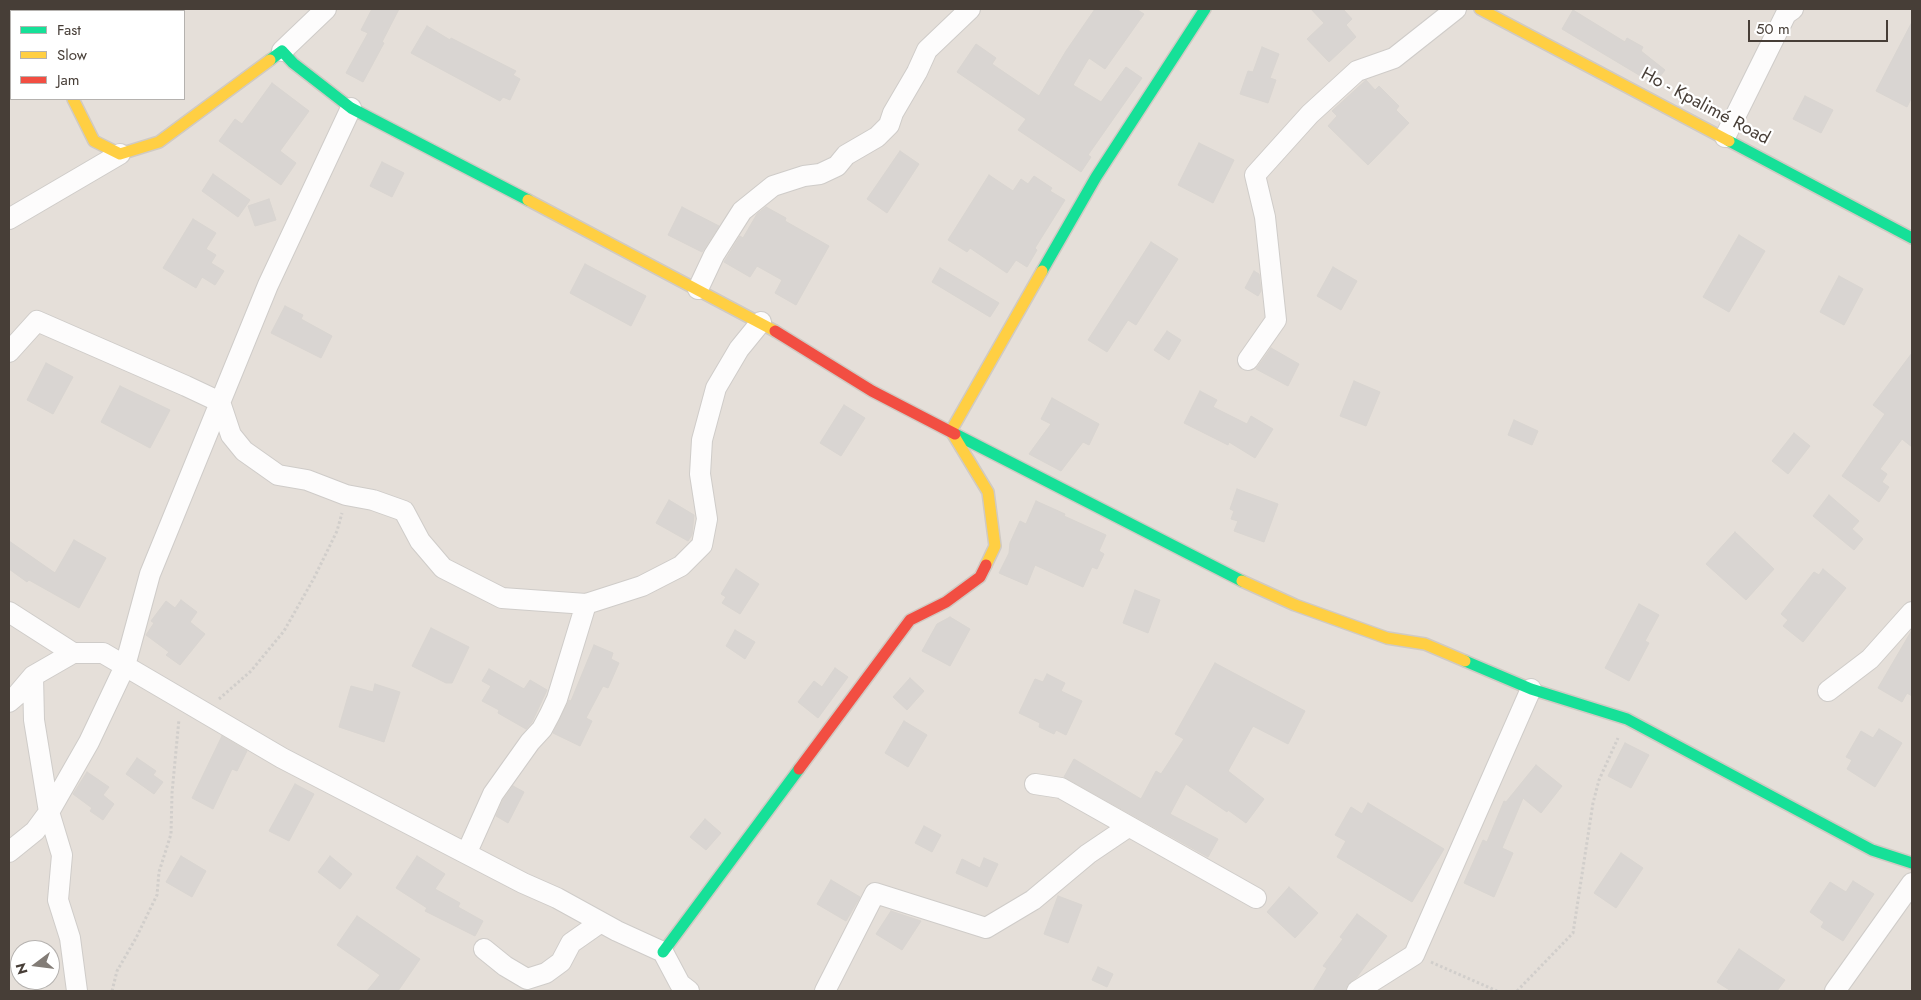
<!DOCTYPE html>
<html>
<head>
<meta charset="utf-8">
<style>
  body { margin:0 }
  #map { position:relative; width:1921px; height:1000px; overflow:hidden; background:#f1eeec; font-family:Jost,sans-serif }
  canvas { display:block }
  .frame { position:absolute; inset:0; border:10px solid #473e37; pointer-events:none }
  .legend { position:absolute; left:10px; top:10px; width:175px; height:90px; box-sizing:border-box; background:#fff; border:1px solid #b5b2af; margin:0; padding:6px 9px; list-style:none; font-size:15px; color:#473e37 }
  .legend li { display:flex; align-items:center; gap:10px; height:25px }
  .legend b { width:25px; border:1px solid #b5b2af }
  .north { position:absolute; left:10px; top:940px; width:50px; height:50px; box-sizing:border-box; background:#fff; border:1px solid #b5b2af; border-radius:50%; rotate:255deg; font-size:14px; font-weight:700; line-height:20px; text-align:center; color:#473e37 }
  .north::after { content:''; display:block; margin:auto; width:18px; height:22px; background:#827c76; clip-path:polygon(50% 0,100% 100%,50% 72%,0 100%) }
  .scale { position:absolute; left:1748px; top:20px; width:140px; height:22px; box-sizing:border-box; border:2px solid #473e37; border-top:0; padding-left:6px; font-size:15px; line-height:18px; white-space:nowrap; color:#473e37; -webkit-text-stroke:4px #fff; paint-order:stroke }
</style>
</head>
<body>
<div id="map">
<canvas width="1921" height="1000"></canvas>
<div class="frame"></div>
<ul class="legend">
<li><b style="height:6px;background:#16e098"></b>Fast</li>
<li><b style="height:6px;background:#ffcf43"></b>Slow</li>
<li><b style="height:6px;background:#f24e42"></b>Jam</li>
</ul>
<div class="north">N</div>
<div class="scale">50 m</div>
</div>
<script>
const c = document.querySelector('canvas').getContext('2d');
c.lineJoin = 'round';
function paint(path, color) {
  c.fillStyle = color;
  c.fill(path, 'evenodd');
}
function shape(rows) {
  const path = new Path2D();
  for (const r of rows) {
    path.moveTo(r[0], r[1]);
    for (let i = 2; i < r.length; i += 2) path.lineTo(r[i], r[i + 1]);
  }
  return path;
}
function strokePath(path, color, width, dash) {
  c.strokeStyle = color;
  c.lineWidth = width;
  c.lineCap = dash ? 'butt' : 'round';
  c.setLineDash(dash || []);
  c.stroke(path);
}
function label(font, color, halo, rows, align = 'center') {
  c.font = font + ' Jost,sans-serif';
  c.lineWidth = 4.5;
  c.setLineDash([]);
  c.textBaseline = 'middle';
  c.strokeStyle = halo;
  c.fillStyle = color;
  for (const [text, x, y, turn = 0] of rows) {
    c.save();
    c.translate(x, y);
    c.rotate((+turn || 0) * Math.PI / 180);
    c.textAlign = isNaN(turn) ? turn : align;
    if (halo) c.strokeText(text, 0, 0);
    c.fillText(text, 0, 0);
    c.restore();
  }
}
const residential = shape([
  [9,9,1912,9,1912,991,9,991],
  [11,11,184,11,184,99,11,99],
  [20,950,50,950,50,980,20,980]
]);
const building = shape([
  [372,9,399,9,382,42,384,43,363,82,346,73,368,33,361,30,372,9],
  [1095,9,1136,9,1144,14,1105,69,1089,58,1073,85,1101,102,1126,67,1142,78,1088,155,1091,157,1081,172,1018,130,1026,119,957,72,976,44,996,58,992,64,1039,96,1066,51,1095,9],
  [1311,9,1343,9,1352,19,1346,25,1356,37,1329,62,1307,39,1324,23,1311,9],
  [1573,10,1625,42,1627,38,1643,47,1641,51,1665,70,1654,84,1562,29,1573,10],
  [1912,22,1912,97,1907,107,1876,91,1912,22],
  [427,26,450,40,451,38,516,71,513,75,520,79,510,100,503,97,500,101,411,53,427,26],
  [1262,47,1279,54,1270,78,1276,80,1268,103,1240,94,1248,71,1253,72,1262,47],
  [1366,80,1375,90,1379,86,1399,106,1396,110,1409,123,1368,165,1328,126,1337,116,1332,111,1366,80],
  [272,83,309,111,280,151,296,163,281,185,219,141,235,119,242,124,272,83],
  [1805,96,1833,110,1821,133,1793,119,1805,96],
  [1199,143,1234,160,1213,203,1178,185,1199,143],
  [900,151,919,164,887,213,867,199,900,151],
  [382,162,404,173,392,197,370,186,382,162],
  [213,174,250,200,238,217,202,191,213,174],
  [989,175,1013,191,1021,179,1028,184,1034,176,1052,188,1050,191,1065,200,1035,248,1037,250,1027,267,1016,260,1007,273,970,248,967,252,948,240,989,175],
  [269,199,276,220,255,226,248,206,269,199],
  [682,207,719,226,702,252,668,235,682,207],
  [766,207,786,218,785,221,829,246,796,305,775,293,782,280,757,266,750,277,724,262,740,236,743,238,757,214,766,207],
  [193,219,216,233,206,249,216,255,211,263,224,271,215,285,202,277,196,288,163,268,193,219],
  [1739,235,1765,251,1729,312,1703,297,1739,235],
  [1151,242,1178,259,1136,325,1128,320,1107,352,1088,340,1151,242],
  [585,264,646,296,631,326,570,293,585,264],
  [1333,267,1357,281,1341,310,1317,296,1333,267],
  [940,268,999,303,990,317,932,282,940,268],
  [1254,271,1259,274,1261,291,1258,296,1245,288,1254,271],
  [1839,276,1863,289,1844,325,1820,312,1839,276],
  [285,306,303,315,301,319,332,336,321,358,271,333,285,306],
  [1167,331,1181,340,1169,360,1154,350,1167,331],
  [1271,348,1299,364,1288,386,1256,369,1271,348],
  [1912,353,1912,447,1902,439,1880,469,1887,474,1882,482,1889,487,1879,502,1842,476,1885,414,1873,405,1912,353],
  [46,363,73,377,53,414,27,400,46,363],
  [1354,381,1380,392,1366,426,1340,416,1354,381],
  [120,386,170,410,150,448,101,422,120,386],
  [1200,391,1217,400,1213,407,1247,424,1251,416,1273,429,1255,458,1229,442,1228,445,1184,423,1200,391],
  [1052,398,1099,424,1089,445,1083,442,1061,471,1029,454,1051,424,1041,419,1052,398],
  [844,405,865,418,841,456,820,443,844,405],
  [1514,420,1538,431,1532,445,1508,435,1514,420],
  [1794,433,1810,446,1788,474,1772,461,1794,433],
  [1237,489,1278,504,1264,542,1234,531,1238,521,1231,519,1234,511,1230,509,1237,489],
  [1829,495,1859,521,1852,529,1863,539,1854,550,1813,516,1829,495],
  [669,500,694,515,692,535,688,541,656,523,669,500],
  [1036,501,1065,514,1064,516,1106,535,1099,551,1104,554,1097,569,1092,567,1083,587,1035,565,1027,585,999,573,1009,553,1010,543,1020,521,1026,524,1036,501],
  [1735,532,1774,569,1746,600,1706,564,1735,532],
  [74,540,106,558,79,608,29,580,27,582,9,569,9,541,55,573,74,540],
  [736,569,759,584,740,614,722,603,726,597,721,594,736,569],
  [1823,569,1846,588,1803,642,1783,626,1788,620,1781,614,1814,572,1819,575,1823,569],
  [1135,590,1160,600,1148,633,1123,623,1135,590],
  [181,600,197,612,190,622,205,634,180,665,166,655,169,652,146,635,154,623,151,621,166,601,175,608,181,600],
  [1639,604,1659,615,1645,641,1649,643,1629,681,1605,668,1639,604],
  [950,617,970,629,950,666,922,651,937,624,950,617],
  [431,628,469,647,452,683,446,683,412,666,431,628],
  [735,630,755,642,745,659,726,646,735,630],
  [1912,630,1912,696,1907,693,1902,702,1878,688,1912,630],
  [594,645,613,653,611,659,619,663,608,688,603,686,586,718,592,721,580,746,553,733,569,700,571,701,594,645],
  [1215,663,1305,711,1288,744,1253,726,1228,771,1264,799,1246,823,1228,810,1227,812,1186,784,1170,814,1218,839,1208,857,1064,777,1074,759,1141,799,1156,771,1161,774,1184,739,1175,734,1215,663],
  [835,668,848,677,818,718,798,702,814,681,822,687,835,668],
  [489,669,524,689,530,680,547,690,532,722,526,729,498,713,499,710,482,701,491,686,482,681,489,669],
  [1047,674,1065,683,1061,691,1082,701,1066,735,1056,730,1054,734,1039,727,1040,723,1019,713,1035,679,1043,682,1047,674],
  [910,678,924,691,907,710,893,697,910,678],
  [375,684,400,692,384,742,339,727,351,686,373,692,375,684],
  [904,721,927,735,908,767,885,753,904,721],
  [1879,729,1902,743,1875,787,1847,769,1852,760,1846,757,1861,731,1873,738,1879,729],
  [222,736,247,751,237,771,232,769,213,809,192,798,222,736],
  [1625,743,1649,755,1631,788,1608,776,1625,743],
  [137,758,156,771,153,775,163,782,154,794,126,774,137,758],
  [1536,765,1562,786,1541,813,1523,798,1502,848,1513,853,1494,897,1464,883,1483,840,1487,842,1504,801,1506,802,1536,765],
  [87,772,109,787,103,795,114,804,103,820,90,811,92,808,73,794,87,772],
  [295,784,314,794,289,841,269,831,295,784],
  [513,786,524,792,508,823,496,816,503,800,513,786],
  [1368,803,1444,849,1412,902,1337,857,1346,841,1335,835,1351,807,1362,814,1368,803],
  [705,819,721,833,706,850,690,837,705,819],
  [924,826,941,835,932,852,915,843,924,826],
  [1621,853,1643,868,1616,908,1594,893,1621,853],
  [181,856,206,871,192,897,166,882,181,856],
  [330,856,352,874,340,889,318,872,330,856],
  [417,856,445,874,435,889,460,903,458,907,483,921,475,936,425,911,427,908,396,888,417,856],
  [984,858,998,864,987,887,956,873,962,859,980,868,984,858],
  [831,880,860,897,846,921,817,904,831,880],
  [1853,881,1874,894,1843,941,1821,927,1824,922,1810,912,1830,882,1846,892,1853,881],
  [1289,887,1318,913,1295,938,1267,912,1289,887],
  [1058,896,1082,905,1068,943,1044,934,1058,896],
  [891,911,921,921,902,950,876,934,891,911],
  [1357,914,1387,936,1357,977,1347,985,1345,991,1313,991,1327,968,1323,966,1343,939,1340,937,1357,914],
  [357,916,420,959,398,991,367,991,380,975,337,945,357,916],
  [1739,949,1785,980,1777,991,1731,991,1717,982,1739,949],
  [1098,967,1113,974,1107,987,1092,980,1098,967]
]);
const path = shape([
  [219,699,251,671,284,631,314,578,337,531,342,513],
  [1431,962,1497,991],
  [112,991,117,971,136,938,157,895,159,872,171,834,172,793,179,719],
  [1517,991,1573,933,1593,803,1599,780,1618,738]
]);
const street = shape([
  [19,9,21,11],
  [282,51,326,9],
  [1725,137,1786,14,1793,9],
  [9,219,120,154],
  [698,289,714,255,742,211,773,186,804,176,820,174,837,166,846,155,877,137,889,125,893,113,917,72,927,50,970,9],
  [9,352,37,321,186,386,220,402,231,435,244,451,278,475,307,480,346,495,373,500,404,511,420,541,443,568,502,598,586,604,642,586,681,566,702,545,707,519,700,474,702,440,716,388,739,349,761,322],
  [1248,360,1276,320,1265,217,1255,175,1310,114,1357,71,1394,58,1456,9],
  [9,612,73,653,103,653,282,758,523,883,557,898,617,931,663,952,680,984,689,991],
  [33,676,34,720,49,812,62,855,58,900,70,938,77,991],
  [1828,691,1870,659,1912,612],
  [9,702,16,696,33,676,73,653],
  [1035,784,1061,788,1256,898],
  [9,852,35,831,49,812,89,742,125,666,150,574,268,285,351,108],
  [467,852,493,794,530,742,542,729,550,714,557,699,586,604],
  [484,949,505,966,527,979,546,973,561,962,571,943,601,922],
  [825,991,875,893,986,928,1033,900,1088,854,1128,827],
  [1357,991,1414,955,1531,689],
  [1835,991,1912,883]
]);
const fast = shape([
  [270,60,282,51,293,63,351,108,528,200],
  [1729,141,1912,238],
  [1042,271,1096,177,1205,9],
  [955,434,1242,581],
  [1465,661,1531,689,1627,719,1872,850,1912,863],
  [663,952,799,769]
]);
const slow = shape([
  [1480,9,1729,141],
  [73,99,94,141,120,154,159,142,270,60],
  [528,200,775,331],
  [986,565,995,546,988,492,951,431,1042,271],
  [1242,581,1295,605,1387,638,1425,644,1465,661]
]);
const jam = shape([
  [775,331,872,391,955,434],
  [799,769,910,620,946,602,980,577,986,565]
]);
const streetNames = [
  ["Ho - Kpalimé Road",1705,107,28]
];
paint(residential, '#e5dfd9');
paint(building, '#d9d5d2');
strokePath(building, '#d9d5d1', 1);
strokePath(street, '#cfccc9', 22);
strokePath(fast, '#d0cac3', 14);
strokePath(slow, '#d0cac3', 14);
strokePath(jam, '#d0cac3', 14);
strokePath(path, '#d1cecb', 3, [2.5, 2.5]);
strokePath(street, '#fdfcfc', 20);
strokePath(fast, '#16e098', 11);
strokePath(slow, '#ffcf43', 11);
strokePath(jam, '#f24e42', 11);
label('18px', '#473e37', '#fff', streetNames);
</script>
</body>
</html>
